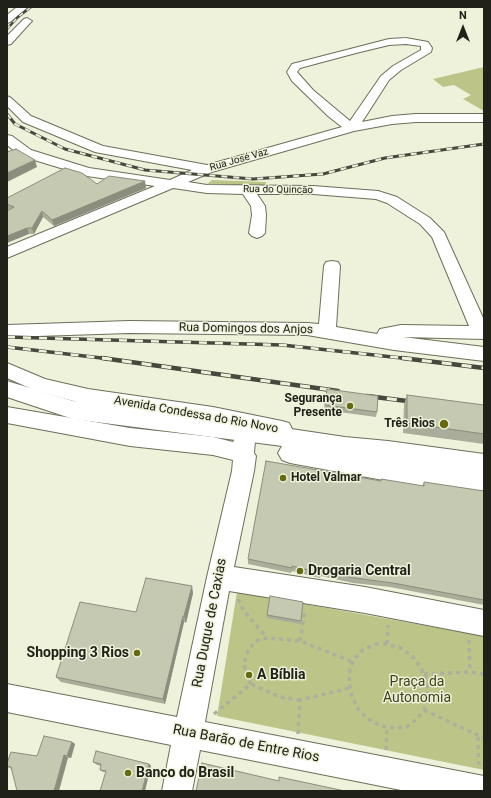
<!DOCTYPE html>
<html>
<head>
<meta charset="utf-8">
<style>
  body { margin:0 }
  #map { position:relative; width:491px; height:798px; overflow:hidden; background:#eff2da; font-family:Roboto,sans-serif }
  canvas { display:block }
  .frame { position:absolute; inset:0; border:8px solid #202119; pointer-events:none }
  .north { position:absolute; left:443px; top:8px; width:40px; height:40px; -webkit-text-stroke:3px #eff2da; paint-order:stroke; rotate:0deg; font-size:11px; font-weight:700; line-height:16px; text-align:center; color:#202119 }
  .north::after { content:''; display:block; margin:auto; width:14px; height:18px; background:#202119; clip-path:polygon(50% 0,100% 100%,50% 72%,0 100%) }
</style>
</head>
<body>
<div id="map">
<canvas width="491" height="798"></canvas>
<div class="frame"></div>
<div class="north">N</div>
</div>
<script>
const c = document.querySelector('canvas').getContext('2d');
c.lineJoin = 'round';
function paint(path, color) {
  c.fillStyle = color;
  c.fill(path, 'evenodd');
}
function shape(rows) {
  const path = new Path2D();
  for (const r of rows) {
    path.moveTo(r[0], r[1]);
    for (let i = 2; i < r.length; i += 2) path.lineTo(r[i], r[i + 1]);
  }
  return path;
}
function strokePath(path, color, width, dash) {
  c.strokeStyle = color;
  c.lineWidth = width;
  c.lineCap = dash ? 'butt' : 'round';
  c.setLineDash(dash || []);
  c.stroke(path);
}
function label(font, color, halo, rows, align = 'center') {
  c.font = font + ' Roboto,sans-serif';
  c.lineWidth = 3;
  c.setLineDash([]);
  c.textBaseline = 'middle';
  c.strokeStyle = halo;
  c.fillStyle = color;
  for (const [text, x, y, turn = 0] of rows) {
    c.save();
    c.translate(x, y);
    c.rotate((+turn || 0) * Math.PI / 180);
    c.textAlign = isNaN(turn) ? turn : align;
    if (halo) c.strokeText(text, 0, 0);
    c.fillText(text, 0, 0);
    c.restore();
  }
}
const green = shape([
  [484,67,484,111,463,99,471,95,454,85,443,87,433,79],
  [212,180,266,182,267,186,207,184],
  [237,592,484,636,484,770,217,716]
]);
const path = shape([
  [238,599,244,611,267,638],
  [469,640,470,672],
  [300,641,305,610],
  [375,644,387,644,401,648,412,656,421,668,427,682,428,697,424,710,416,720,406,727,394,728,381,726,368,719,358,709,352,696,349,683,350,670,354,659,363,650,375,644],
  [387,644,388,625],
  [424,674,470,672,484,674],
  [251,684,246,676,244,663,248,651,255,641,267,638,300,641,353,662],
  [424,710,484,738],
  [214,714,251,684,280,697,300,700],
  [298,734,300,700,350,688],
  [478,737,479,768],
  [386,750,387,727]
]);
const minor = shape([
  [17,7,28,7,10,22,7,23,7,15,17,7],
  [27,18,32,21,30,23,11,44,7,45,7,36,24,19,27,18],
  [406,38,428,42,432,48,431,52,401,70,389,80,362,122,392,116,416,114,484,114,484,122,416,122,392,124,354,131,212,172,188,182,207,185,313,186,378,191,397,197,430,218,444,232,484,320,484,339,403,337,484,347,484,361,394,350,307,335,129,333,7,337,7,325,129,321,307,323,319,324,324,266,326,262,332,261,338,262,340,266,336,327,377,334,380,329,401,325,469,326,432,237,420,224,387,203,376,199,313,194,257,194,265,206,266,215,265,233,262,236,257,238,252,236,249,233,252,215,251,206,243,194,207,193,173,188,7,258,7,247,155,186,87,176,21,156,7,145,7,135,12,136,31,150,89,168,170,180,192,170,95,152,23,122,7,106,7,96,11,98,31,116,103,146,207,165,342,127,328,116,292,81,287,72,292,64,389,39,406,38],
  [406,44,421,46,421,50,393,66,381,76,350,121,313,90,297,72,300,68,356,53,389,45,406,44],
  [7,363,45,379,88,389,213,407,282,421,289,423,292,429,289,435,282,437,213,423,88,405,34,390,7,378,7,363],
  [7,407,130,428,213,437,233,442,237,435,244,432,251,435,255,441,254,453,256,456,254,471,234,567,365,587,484,610,484,636,365,613,229,591,205,722,484,776,484,791,406,791,200,750,192,791,162,791,171,745,7,712,7,684,177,717,207,577,232,471,233,460,213,455,130,446,7,423,7,407]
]);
const major = shape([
  [7,381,73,401,271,426,345,437,388,441,484,454,484,474,461,471,484,474,484,496,383,480,290,463,282,460,278,453,282,446,73,419,7,397,7,381]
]);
const railFar3 = shape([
  [7,29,18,17,31,7]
]);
const railFar2 = shape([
  [7,114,15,124,65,149,145,170,253,179,323,174,385,158,484,144]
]);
const railFar1 = shape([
  [7,337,282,345,411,359],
  [7,347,110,359]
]);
const rail = shape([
  [102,358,338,391],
  [402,358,484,368],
  [367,396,415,402]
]);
const wall = shape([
  [97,184,146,188,54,226,43,217,34,234,29,234,9,210,7,209,7,198],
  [327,389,377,412,376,417,324,410],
  [407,395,484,405,484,444,403,433,404,404],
  [381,479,422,486,424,482,484,491,484,605,390,587,353,583,321,576,320,578,292,571,291,573,248,564,248,559,380,481],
  [193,593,186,623,184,622,165,704,61,682,56,677,136,612],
  [267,615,301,621,300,624,267,618],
  [72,742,75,744,71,758,68,758,12,769,7,767,37,756],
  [93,762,149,764,151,766,105,772,103,772,100,770,101,766,97,765]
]);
const shadedWall = shape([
  [35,160,37,167,7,182,7,173],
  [145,181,146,188,54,226,52,220],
  [42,211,43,217,34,234,32,228],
  [27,228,29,234,7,243,7,236],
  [192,586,193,593,186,623,184,616],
  [183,616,184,622,165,704,163,699],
  [72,742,75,744,71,758,67,756],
  [64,755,68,758,59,791,54,791],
  [149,764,151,766,145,791,142,791]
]);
const building = shape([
  [16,149,35,160,7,173,7,152,16,149],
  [65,168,82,173,97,184,109,176,145,181,52,220,42,211,32,228,27,228,7,236,7,211,14,207,7,204,7,198,65,168],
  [327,389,378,396,377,412,325,405,327,389],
  [407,395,484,405,484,434,407,423,407,395],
  [266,461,381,481,381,479,424,486,424,482,484,491,484,600,393,583,355,578,322,571,321,573,292,566,292,568,248,559,266,461],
  [146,578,192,586,184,616,183,616,163,699,56,677,80,602,136,612,146,578],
  [270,596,303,602,301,621,267,615,270,596],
  [44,736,72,742,67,756,64,755,54,791,17,791,11,767,7,766,7,763,11,752,37,756,44,736],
  [96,751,149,764,142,791,100,791,106,771,100,770,101,764,93,762,96,751],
  [202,763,279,781,279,777,345,791,196,791,202,763]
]);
const markers = [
  [350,406,4,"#646b0e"],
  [444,424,5,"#646b0e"],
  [283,478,4,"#646b0e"],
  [300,571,4,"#646b0e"],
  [137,653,4,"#646b0e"],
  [249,675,4,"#646b0e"],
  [128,773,4,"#646b0e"]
];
const farStreetnames = [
  ["Rua José Vaz",239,160,-16],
  ["Rua do Quincão",278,190,1]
];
const streetNames = [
  ["Rua Domingos dos Anjos",246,329,1],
  ["Avenida Condessa do Rio Novo",196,415,10]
];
const poiNames = [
  ["Segurança",342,399],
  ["Presente",342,413],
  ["Três Rios",435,424],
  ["Hotel Valmar",291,478,"left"]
];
const nearPoinames = [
  ["Drogaria Central",308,571],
  ["Shopping 3 Rios",129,653,"right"],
  ["A Bíblia",257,675],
  ["Banco do Brasil",136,773]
];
const nearStreetnames = [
  ["Rua Duque de Caxias",210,623,-79],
  ["Rua Barão de Entre Rios",246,744,11]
];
const nearParknames = [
  ["Praça da",417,682],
  ["Autonomia",417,698]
];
paint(green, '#bcc487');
strokePath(minor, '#6c6f5b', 2);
strokePath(major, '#6c6f5b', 2);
strokePath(path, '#aeb09d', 3.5, [4, 4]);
paint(minor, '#fff');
paint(major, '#fff');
strokePath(railFar3, '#46473d', 2.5);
strokePath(railFar2, '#46473d', 3);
strokePath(railFar1, '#46473d', 3.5);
strokePath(rail, '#46473d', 4.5);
strokePath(railFar3, '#eff2da', 1.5, [4.5]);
strokePath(railFar2, '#eff2da', 2, [6]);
strokePath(railFar1, '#eff2da', 2.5, [8]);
strokePath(rail, '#eff2da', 3, [10]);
paint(wall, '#aaad99');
paint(shadedWall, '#8b8d7d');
paint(building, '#c6c9b2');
strokePath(building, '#8b8d7d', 1);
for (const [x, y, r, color] of markers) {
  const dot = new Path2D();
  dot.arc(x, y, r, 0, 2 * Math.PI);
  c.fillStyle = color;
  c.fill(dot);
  strokePath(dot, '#eff2da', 1.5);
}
label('10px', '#202119', '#eff2da', farStreetnames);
label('12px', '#202119', '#eff2da', streetNames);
label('bold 12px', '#202119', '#eff2da', poiNames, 'right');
label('bold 14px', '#202119', '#eff2da', nearPoinames, 'left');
label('14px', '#202119', '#eff2da', nearStreetnames);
label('14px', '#3e4218', '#eff2da', nearParknames);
</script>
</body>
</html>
